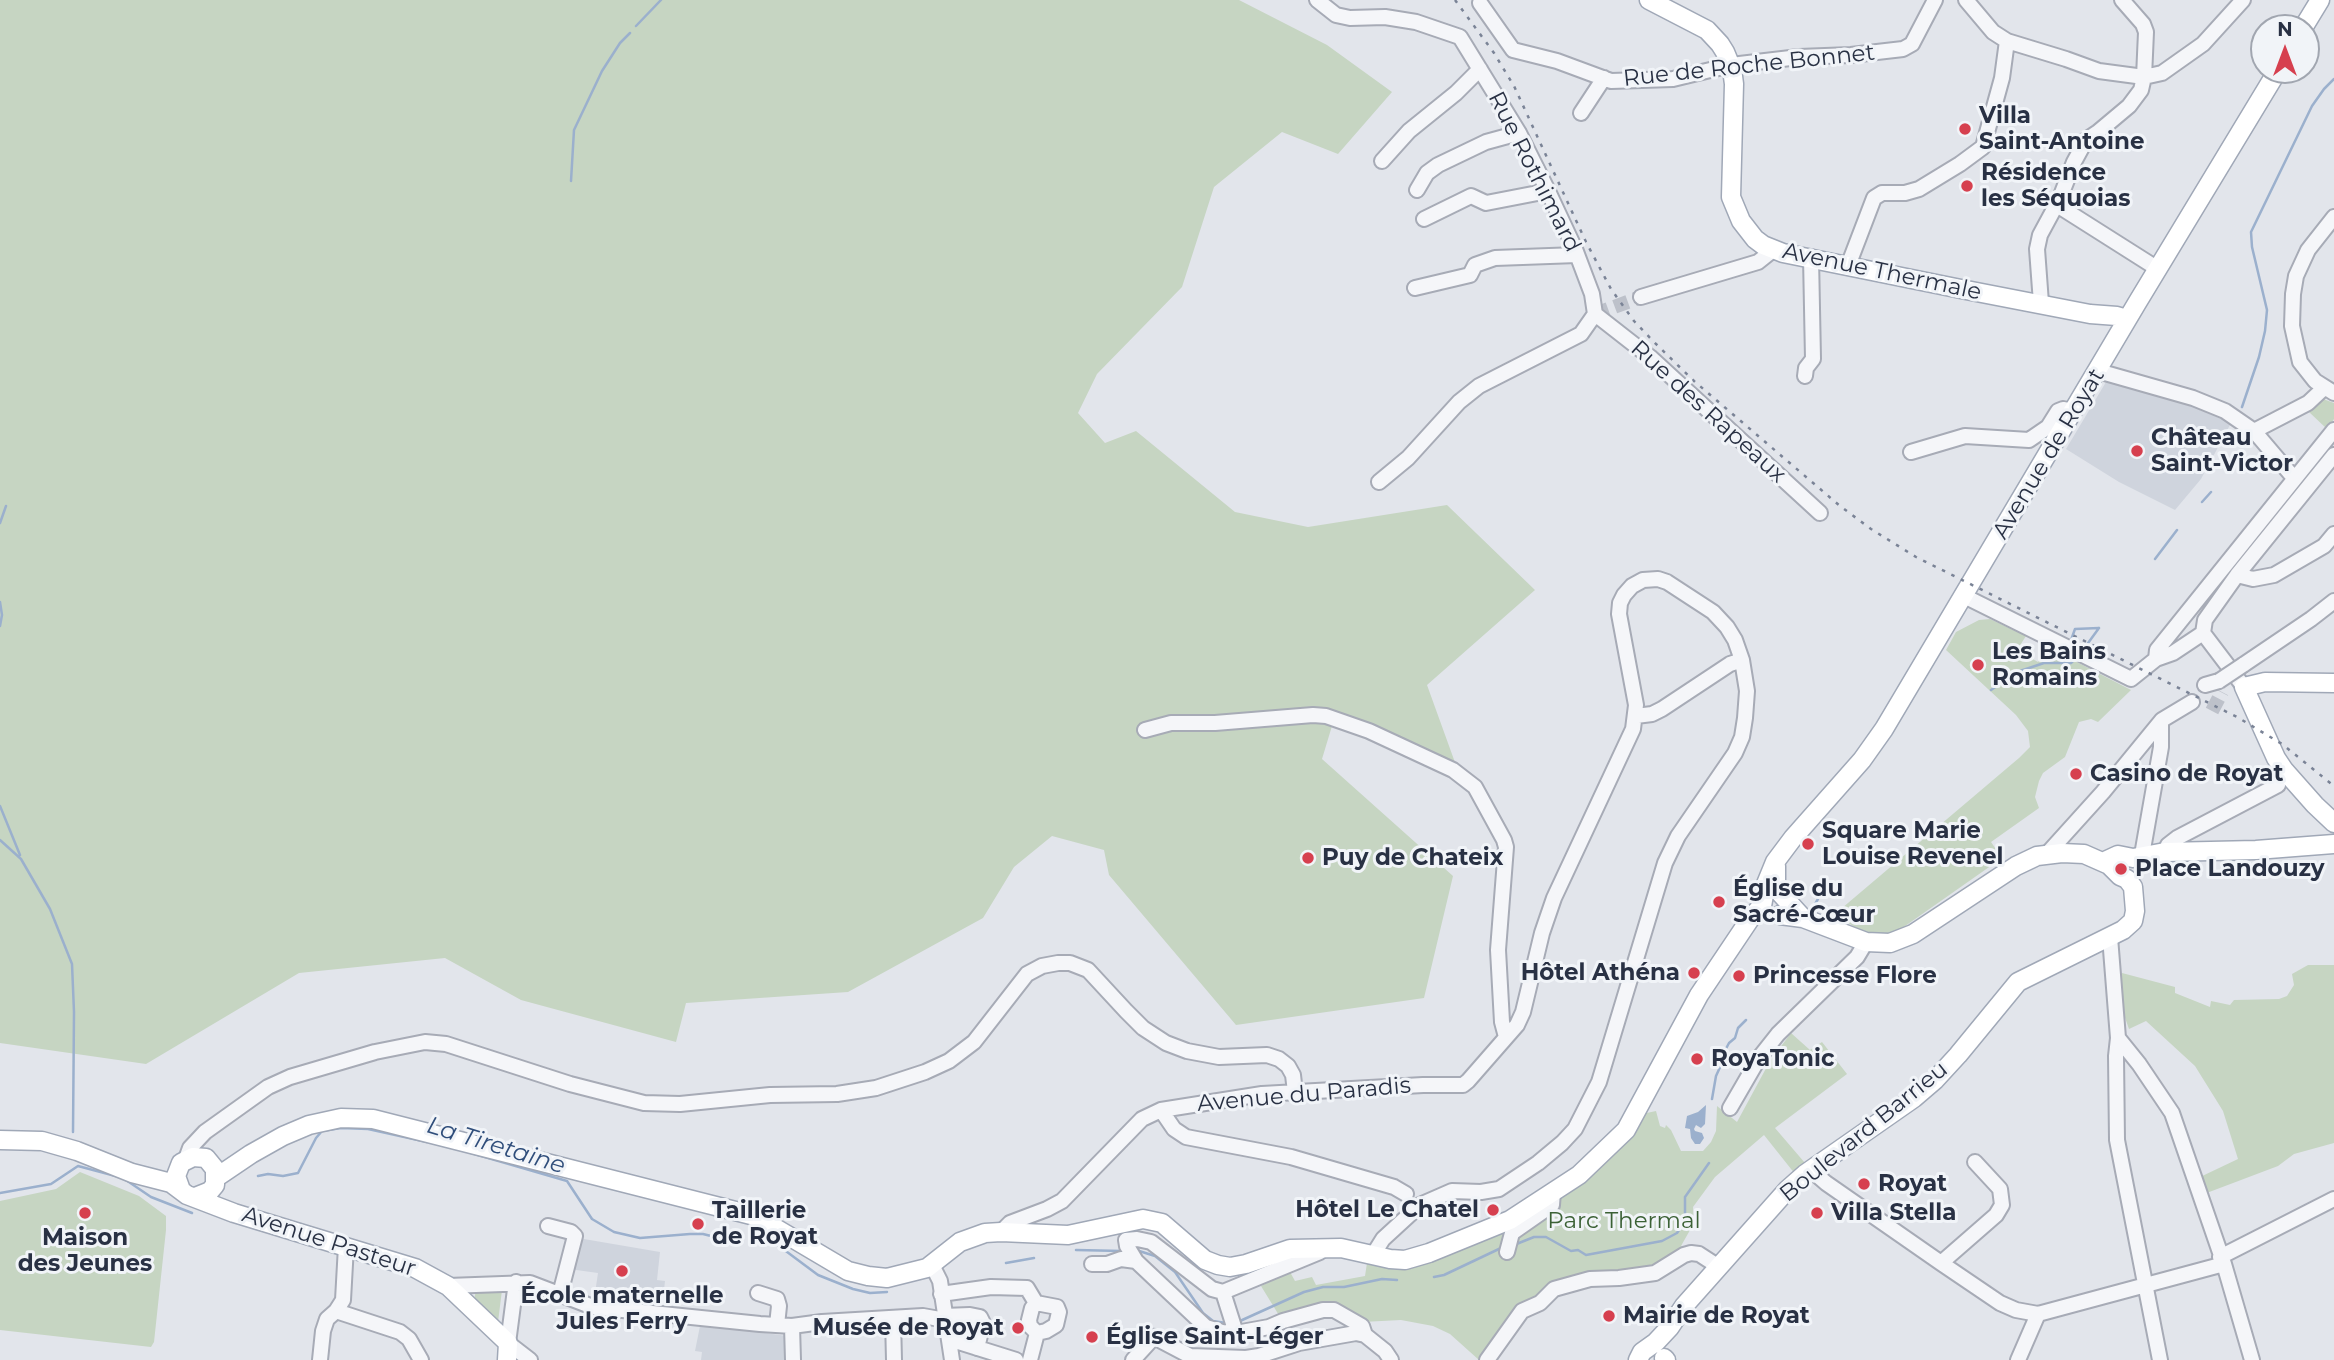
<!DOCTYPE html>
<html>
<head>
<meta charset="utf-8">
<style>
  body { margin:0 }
  #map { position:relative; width:2334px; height:1360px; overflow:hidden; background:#e2e5eb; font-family:Montserrat,sans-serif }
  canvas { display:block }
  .north { position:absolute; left:2250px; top:14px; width:70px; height:70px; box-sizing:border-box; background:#f1f4f8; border:2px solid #a1a6b0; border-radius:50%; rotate:0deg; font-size:19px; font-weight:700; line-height:28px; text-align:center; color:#293144 }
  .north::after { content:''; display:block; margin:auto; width:24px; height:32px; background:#d6404f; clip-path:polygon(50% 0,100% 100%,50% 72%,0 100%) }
</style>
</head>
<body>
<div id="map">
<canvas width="2334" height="1360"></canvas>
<div class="north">N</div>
</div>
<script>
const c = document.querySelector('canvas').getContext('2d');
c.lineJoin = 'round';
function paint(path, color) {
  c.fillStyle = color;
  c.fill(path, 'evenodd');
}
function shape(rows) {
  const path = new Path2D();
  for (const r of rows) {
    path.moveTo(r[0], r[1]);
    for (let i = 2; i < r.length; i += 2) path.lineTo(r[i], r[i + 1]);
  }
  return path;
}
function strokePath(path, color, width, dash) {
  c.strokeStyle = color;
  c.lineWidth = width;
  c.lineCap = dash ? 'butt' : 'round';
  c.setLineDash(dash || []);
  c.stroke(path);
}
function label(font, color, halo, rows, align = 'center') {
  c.font = font + ' Montserrat,sans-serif';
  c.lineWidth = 6;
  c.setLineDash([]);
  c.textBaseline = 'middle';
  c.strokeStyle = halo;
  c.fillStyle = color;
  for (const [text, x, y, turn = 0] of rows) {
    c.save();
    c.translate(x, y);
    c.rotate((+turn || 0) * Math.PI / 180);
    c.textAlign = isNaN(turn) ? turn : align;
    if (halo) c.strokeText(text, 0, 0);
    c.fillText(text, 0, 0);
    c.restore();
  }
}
const built = shape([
  [2106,382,2191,406,2231,423,2201,479,2175,510,2119,482,2066,449],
  [578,1238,660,1252,657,1280,665,1281,663,1299,655,1299,654,1307,594,1300,598,1273,569,1269],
  [710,1323,717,1324,717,1327,765,1331,765,1333,787,1336,786,1360,701,1360,702,1352,695,1351,700,1326,709,1327]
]);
const green = shape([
  [0,0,1239,0,1327,45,1392,92,1338,154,1282,132,1214,187,1182,287,1097,374,1078,413,1105,443,1136,431,1235,512,1308,527,1447,505,1535,590,1427,685,1457,768,1335,716,1322,759,1453,876,1424,998,1236,1025,1109,875,1104,850,1052,836,1014,867,983,918,848,992,686,1003,676,1042,521,1000,445,958,299,973,146,1064,0,1043],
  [2323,399,2334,403,2334,419,2327,429,2309,412,2319,400],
  [1990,619,2026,636,2017,650,2038,662,2041,657,2047,660,2051,657,2062,662,2069,658,2131,690,2098,722,2091,719,2079,722,2065,757,2043,773,2039,781,2035,797,2039,808,1991,842,2002,858,1898,931,1887,937,1868,936,1835,914,2019,758,2030,747,2028,731,2016,715,1946,650,1956,632,1979,620],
  [2308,965,2334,965,2334,1143,2294,1154,2278,1166,2204,1194,2198,1178,2238,1159,2223,1111,2195,1066,2146,1021,2129,1029,2122,1009,2122,973,2175,987,2175,993,2210,1007,2211,1001,2230,1005,2234,1000,2279,999,2287,996,2294,985,2292,974],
  [1791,1033,1810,1050,1822,1042,1847,1074,1775,1128,1811,1170,1799,1179,1764,1135,1715,1177,1693,1207,1694,1223,1681,1246,1723,1263,1689,1256,1652,1278,1591,1283,1557,1294,1523,1313,1488,1360,1479,1360,1450,1334,1433,1326,1401,1320,1362,1322,1339,1309,1280,1317,1261,1286,1290,1272,1295,1281,1312,1277,1316,1285,1365,1276,1367,1263,1507,1229,1642,1114,1656,1111,1660,1126,1665,1128,1666,1125,1671,1130,1681,1151,1703,1151,1711,1142,1716,1131,1717,1106,1737,1122,1770,1061],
  [80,1172,139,1196,166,1216,166,1230,154,1342,151,1347,0,1330,0,1201,56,1189],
  [476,1290,502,1290,498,1322,474,1300]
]);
const water = shape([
  [1706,1105,1705,1124,1701,1128,1696,1125,1694,1129,1695,1131,1702,1133,1704,1138,1700,1144,1695,1144,1691,1138,1690,1129,1685,1128,1687,1116,1698,1112]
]);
const stream = shape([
  [636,26,661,0],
  [571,181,574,130,602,71,620,43,630,33],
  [2242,407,2259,357,2265,331,2267,310,2252,247,2251,232,2312,106,2324,89,2334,79],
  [2202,502,2211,492],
  [0,523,6,506],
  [2155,559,2177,530],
  [0,602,2,615,0,626],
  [2070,643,2075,629,2099,628],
  [2083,650,2099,628],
  [1991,690,2017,672,2044,663,2071,663,2076,658],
  [0,806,20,855],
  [0,840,21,859,50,909,72,964,74,1012,73,1132],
  [1815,904,1818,899,1816,895],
  [1712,1099,1716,1076,1721,1065,1720,1060,1729,1043,1735,1038,1738,1028,1746,1020],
  [471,1153,567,1181,592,1219,614,1232,640,1238,690,1234,703,1234,727,1240],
  [258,1176,268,1174,283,1176,298,1173,316,1138,322,1131,341,1128,368,1129,427,1142],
  [0,1193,51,1184,78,1166,123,1178,151,1197,192,1213],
  [771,1240,818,1275,853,1289,870,1293,887,1292],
  [1514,1245,1534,1237,1546,1237,1571,1251,1578,1250,1586,1255,1662,1241,1677,1233,1685,1221,1685,1197,1709,1163],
  [1076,1250,1122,1251],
  [1136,1250,1155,1256,1175,1272,1203,1313,1213,1321,1226,1323],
  [1006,1263,1034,1258],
  [1434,1277,1444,1275,1501,1248],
  [1240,1321,1304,1292,1323,1287,1344,1287,1382,1279,1397,1280]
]);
const minorTunnel = shape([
  [1595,314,1641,297],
  [2212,711,2222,692]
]);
const minor = shape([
  [1317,0,1336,15,1350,18,1385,17,1416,22,1460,37,1519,133,1548,191,1575,249,1592,294,1595,314],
  [1966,0,1993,32,2007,41,2066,59,2099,71,2144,77,2162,73,2203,44,2243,0],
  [1480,3,1513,50,1557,61,1611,81,1673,79,1731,65,1799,57,1851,55,1903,49,1912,44,1935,0],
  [1581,113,1604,78],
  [1382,161,1409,131,1456,93,1480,69],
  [1417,190,1427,173,1438,165,1486,142,1519,133],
  [2057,205,2158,269],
  [2334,217,2308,250,2296,276,2293,294,2292,326,2300,362,2315,381,2334,393],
  [1424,219,1471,196,1486,203,1548,191],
  [1848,266,1874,198,1882,193,1905,193,1919,189,1960,164,1983,147,2002,78,2007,41],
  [1415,288,1470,275,1475,265,1495,258,1577,255],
  [1641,297,1758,262,1773,250],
  [2041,303,2037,249,2040,235,2060,198,2074,162,2086,140,2098,132,2129,106,2141,90,2144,77,2146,32,2143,24,2122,0],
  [1595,314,1650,357,1820,513],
  [2098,371,2193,398,2225,411,2254,431,2294,478],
  [1805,376,1806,368,1813,359,1811,257],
  [2254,431,2308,403,2324,388],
  [1911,452,1965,436,2029,440,2048,427,2058,411,2063,409,2074,411],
  [1379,482,1408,458,1459,402,1479,386,1581,334,1595,314],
  [2237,575,2253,579,2274,575,2324,546,2334,534],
  [1964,596,2131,679,2156,659,2173,653,2203,633],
  [2156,659,2157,650,2334,430],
  [2243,665,2311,619,2334,601],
  [2205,685,2219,681],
  [2244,687,2203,633,2205,620,2237,575,2334,455],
  [1636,716,1652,714,1662,709,1730,664,1742,660],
  [1145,730,1171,723,1215,723,1313,715,1326,716,1369,731,1453,770,1475,787,1504,840,1506,847,1498,950,1502,1022,1506,1037],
  [2165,852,2168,845,2177,838,2278,785],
  [2047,854,2103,792,2162,720,2192,702],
  [2142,855,2161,747,2161,723],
  [2110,937,2118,1038,2139,1064,2172,1113,2224,1264,2252,1360],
  [2118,1038,2116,1056,2117,1140,2160,1360],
  [1730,1108,1759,1058,1778,1034,1857,957,1866,942],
  [1161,1110,1174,1129,1186,1137,1291,1157,1394,1187,1406,1194],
  [186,1159,190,1148,205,1132,268,1087,290,1077,375,1052,425,1042,446,1044,570,1084,644,1103,680,1104,770,1095,837,1094,876,1088,925,1072,949,1061,974,1042,1027,974,1042,966,1058,963,1070,963,1088,970,1126,1011,1143,1028,1166,1043,1187,1051,1219,1057,1267,1055,1279,1059,1288,1066,1293,1075,1295,1092],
  [1811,1170,1826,1183,1941,1263,2000,1303,2016,1310,2038,1314,2224,1264],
  [548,1226,571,1232,575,1236,560,1294],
  [1001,1232,1010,1223,1047,1209,1062,1201,1142,1119,1161,1110,1262,1094,1423,1085,1463,1085,1468,1081,1517,1025,1523,1012,1542,933,1554,898,1633,729,1636,705,1619,614,1620,603,1624,595,1632,586,1643,580,1658,579,1667,582,1713,612,1727,627,1735,640,1742,660,1747,691,1745,718,1742,737,1735,753,1678,836,1665,863,1599,1082,1575,1129,1562,1143,1538,1163,1499,1189,1481,1192,1452,1191,1420,1205,1383,1239,1373,1255],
  [1126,1240,1127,1246,1136,1261,1206,1327,1222,1332,1236,1333,1269,1327,1283,1321,1323,1310,1334,1310,1362,1326,1365,1335,1385,1351,1391,1360],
  [1126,1240,1137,1239,1151,1242,1212,1289,1223,1292,1320,1252],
  [1507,1252,1512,1233,1552,1205,1553,1192],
  [2220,1257,2334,1199],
  [1941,1263,1996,1215,2002,1205,2000,1189,1975,1162],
  [1092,1264,1107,1264,1121,1259,1136,1261],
  [932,1265,940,1281,952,1360],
  [516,1282,508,1343,530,1360],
  [448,1286,530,1283,593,1307,760,1324,792,1326,822,1322,923,1316,945,1320],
  [1223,1292,1236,1333],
  [758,1293,777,1299,779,1306,777,1325],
  [941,1294,991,1287,1027,1288,1036,1303,1057,1307,1059,1312,1056,1325,1046,1331,1037,1333],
  [336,1311,400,1332,409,1339,421,1360],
  [944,1316,970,1315,980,1317,983,1323,977,1348],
  [893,1319,894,1360],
  [792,1326,793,1360],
  [949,1339,1016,1360],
  [320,1360,323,1331,327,1319,336,1311,343,1300,346,1246],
  [1030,1360,1037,1333,1030,1326,1029,1320,1032,1308,1036,1303],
  [1133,1360,1154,1337,1190,1356,1246,1358,1259,1356,1299,1343,1356,1333,1365,1335],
  [1487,1360,1522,1311,1540,1303,1554,1289,1590,1279,1619,1278,1655,1273,1684,1255,1691,1253,1699,1254,1719,1267],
  [2018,1360,2038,1314]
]);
const major = shape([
  [1649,0,1707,30,1720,44,1725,52,1732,69,1734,84,1731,197,1741,221,1755,239,1763,245,1783,253,1961,289,2090,314,2117,316,2127,319],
  [2303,28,2320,0],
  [2334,683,2265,682,2244,687,2276,758,2284,770,2315,805,2334,823],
  [2105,861,2118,855,2133,858,2165,852,2256,850,2334,844],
  [1776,866,1776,882,1780,893,1803,918],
  [0,1140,42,1141,77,1151,132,1173,171,1183,187,1195,234,1213,415,1268,448,1286,508,1343,507,1360],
  [217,1177,251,1154,283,1136,309,1125,341,1118,373,1119,755,1216,848,1271,868,1276,887,1278,927,1268,960,1242,985,1233,1001,1232,1068,1235,1143,1219,1162,1223,1205,1260,1218,1265,1230,1267,1246,1264,1290,1249,1341,1248,1390,1259,1405,1260,1429,1253,1510,1220,1579,1175,1626,1130,1699,995,1752,916,1762,906,1766,884,1775,862,1793,838,1862,760,1884,729,2137,303,2278,70],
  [181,1190,176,1176,181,1163,193,1157,206,1158,215,1169,215,1185,210,1191,195,1197],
  [1664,1358,1666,1360],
  [1638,1360,1642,1352,1656,1342,1670,1327,1684,1306,1788,1189,1805,1174,1914,1098,1935,1080,1958,1055,2018,982,2123,930,2133,921,2135,911,2133,887,2127,879,2120,876,2109,865,2084,854,2062,853,2037,856,2016,866,1913,934,1890,943,1866,942,1803,918,1780,915]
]);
const rail = shape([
  [1455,0,1494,53,1514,86,1586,242,1611,289,1634,321,1654,342,1694,381,1840,506,1871,529,1916,557,2237,717,2282,744,2334,786]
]);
const minorBridge = shape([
  [2219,681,2243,665]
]);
const markers = [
  [1965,129,7,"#d6404f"],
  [1967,186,7,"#d6404f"],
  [2137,451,7,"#d6404f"],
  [1978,665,7,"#d6404f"],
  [2076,774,7,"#d6404f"],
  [1808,844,7,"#d6404f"],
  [1308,858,7,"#d6404f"],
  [2121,869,7,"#d6404f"],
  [1719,902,7,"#d6404f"],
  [1694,973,7,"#d6404f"],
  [1739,976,7,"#d6404f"],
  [1697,1059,7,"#d6404f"],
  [1864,1184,7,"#d6404f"],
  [1493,1210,7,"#d6404f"],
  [85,1213,7,"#d6404f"],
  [1817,1213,7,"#d6404f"],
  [698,1224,7,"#d6404f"],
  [622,1271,7,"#d6404f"],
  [1609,1316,7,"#d6404f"],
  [1018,1328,7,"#d6404f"],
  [1092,1337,7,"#d6404f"]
];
const streetNames = [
  ["Rue de Roche Bonnet",1749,66,-6],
  ["Rue Rothimard",1534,172,63],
  ["Avenue Thermale",1882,272,12],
  ["Rue des Rapeaux",1708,412,42],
  ["Avenue de Royat",2049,454,-59],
  ["Avenue du Paradis",1304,1095,-5],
  ["Boulevard Barrieu",1864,1132,-39],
  ["Avenue Pasteur",329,1242,18]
];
const poiNames = [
  ["Villa",1979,116],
  ["Saint-Antoine",1979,142],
  ["Résidence",1981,173],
  ["les Séquoias",1981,199],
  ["Château",2151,438],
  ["Saint-Victor",2151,464],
  ["Les Bains",1992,652],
  ["Romains",1992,678],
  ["Casino de Royat",2090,774],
  ["Square Marie",1822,831],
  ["Louise Revenel",1822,857],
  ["Puy de Chateix",1322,858],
  ["Place Landouzy",2135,869],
  ["Église du",1733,889],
  ["Sacré-Cœur",1733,915],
  ["Hôtel Athéna",1680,973,"right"],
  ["Princesse Flore",1753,976],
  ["RoyaTonic",1711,1059],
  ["Royat",1878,1184],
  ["Hôtel Le Chatel",1479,1210,"right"],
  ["Taillerie",712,1211],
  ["de Royat",712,1237],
  ["Villa Stella",1831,1213],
  ["Maison",85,1238,"center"],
  ["des Jeunes",85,1264,"center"],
  ["École maternelle",622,1296,"center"],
  ["Jules Ferry",622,1322,"center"],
  ["Mairie de Royat",1623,1316],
  ["Musée de Royat",1004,1328,"right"],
  ["Église Saint-Léger",1106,1337]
];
const parkNames = [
  ["Parc Thermal",1624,1221]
];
const waterNames = [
  ["La Tiretaine",496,1146,17]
];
paint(built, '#cfd4dd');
paint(green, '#c6d5c2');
paint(water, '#9bb0cd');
strokePath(stream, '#9bb0cd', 2.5);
strokePath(minorTunnel, '#bdc1ca', 14, [14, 7]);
strokePath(minor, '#a7abb6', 18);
strokePath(major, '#a0a8b7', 21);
strokePath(minor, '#f5f6f9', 14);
strokePath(major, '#fff', 18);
strokePath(rail, '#7a8396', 2.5, [3.5, 7]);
strokePath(minorBridge, '#a7abb6', 18, []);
strokePath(minorBridge, '#f5f6f9', 14);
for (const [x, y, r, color] of markers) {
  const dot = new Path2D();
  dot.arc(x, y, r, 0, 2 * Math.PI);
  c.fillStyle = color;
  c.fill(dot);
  strokePath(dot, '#f1f4f8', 2.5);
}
label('23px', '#293144', '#f1f4f8', streetNames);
label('bold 23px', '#293144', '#f1f4f8', poiNames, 'left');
label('23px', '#3b6135', '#f1f4f8', parkNames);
label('italic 24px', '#304e7b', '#f1f4f8', waterNames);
</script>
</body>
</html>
